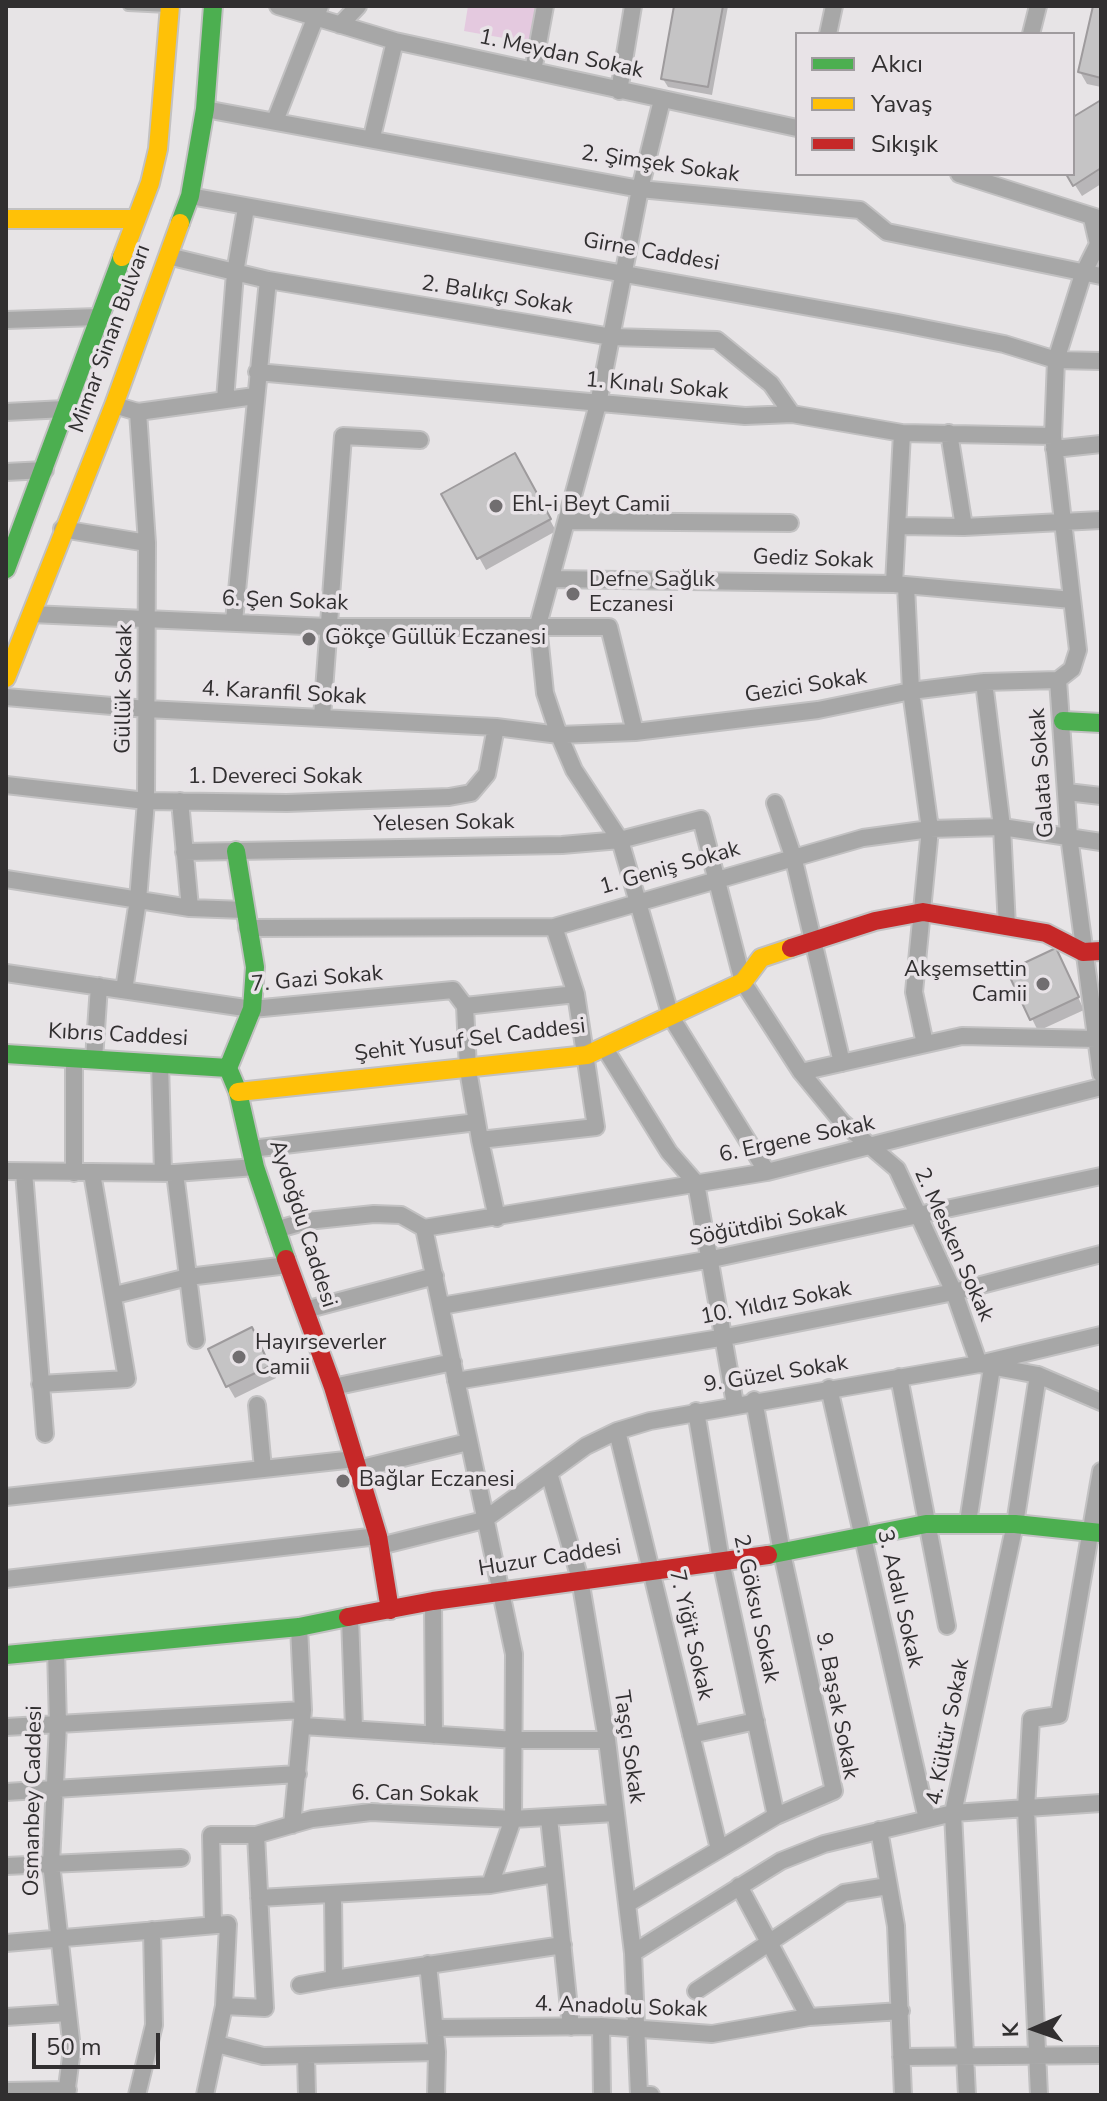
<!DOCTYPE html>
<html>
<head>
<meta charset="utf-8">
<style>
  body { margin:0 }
  #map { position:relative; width:1107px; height:2101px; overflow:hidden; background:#e7e4e6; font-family:"Nunito Sans",sans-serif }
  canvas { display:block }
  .frame { position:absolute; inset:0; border:8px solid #312f30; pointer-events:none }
  .legend { position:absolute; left:795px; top:32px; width:280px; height:144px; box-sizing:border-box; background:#e8e3e7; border:2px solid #9f9b9e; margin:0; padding:10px 14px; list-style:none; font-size:24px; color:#312f30 }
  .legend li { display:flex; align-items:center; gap:16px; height:40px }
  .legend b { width:40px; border:2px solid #9f9b9e }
  .north { position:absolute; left:995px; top:1989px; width:80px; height:80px; -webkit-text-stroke:6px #e8e3e7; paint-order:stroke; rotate:268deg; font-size:22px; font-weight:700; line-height:32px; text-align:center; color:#312f30 }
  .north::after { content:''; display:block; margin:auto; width:28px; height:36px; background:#312f30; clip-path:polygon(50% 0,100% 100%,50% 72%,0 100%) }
  .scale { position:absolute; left:32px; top:2033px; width:128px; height:36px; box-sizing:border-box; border:4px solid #312f30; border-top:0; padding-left:10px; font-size:24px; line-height:28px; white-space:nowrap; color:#312f30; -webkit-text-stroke:6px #e8e3e7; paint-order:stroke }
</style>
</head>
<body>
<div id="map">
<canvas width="1107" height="2101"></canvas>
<div class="frame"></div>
<ul class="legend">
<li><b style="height:10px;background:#4caf50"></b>Akıcı</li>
<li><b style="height:10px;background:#ffc107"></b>Yavaş</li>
<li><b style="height:10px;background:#c62828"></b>Sıkışık</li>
</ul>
<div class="north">K</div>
<div class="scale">50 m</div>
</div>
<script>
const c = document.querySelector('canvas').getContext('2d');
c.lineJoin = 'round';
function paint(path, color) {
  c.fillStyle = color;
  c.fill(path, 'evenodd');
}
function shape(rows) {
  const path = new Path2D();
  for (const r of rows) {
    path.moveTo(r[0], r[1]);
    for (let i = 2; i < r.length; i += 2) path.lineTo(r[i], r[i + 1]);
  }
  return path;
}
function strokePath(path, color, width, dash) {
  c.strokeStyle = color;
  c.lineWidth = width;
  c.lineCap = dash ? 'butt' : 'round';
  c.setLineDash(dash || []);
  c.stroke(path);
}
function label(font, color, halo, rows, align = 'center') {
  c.font = font + ' "Nunito Sans",sans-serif';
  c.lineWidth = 7;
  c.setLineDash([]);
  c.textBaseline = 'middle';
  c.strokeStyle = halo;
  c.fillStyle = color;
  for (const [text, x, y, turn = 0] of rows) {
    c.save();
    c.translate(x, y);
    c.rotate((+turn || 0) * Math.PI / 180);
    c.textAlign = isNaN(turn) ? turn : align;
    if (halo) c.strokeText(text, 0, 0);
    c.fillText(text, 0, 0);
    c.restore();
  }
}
const green = shape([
  [468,6,539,6,532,43,464,31]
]);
const shadow = shape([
  [677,6,728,6,712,95,668,87,663,79],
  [1095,6,1101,6,1101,87,1087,84,1080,72],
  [1101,102,1101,184,1082,196,1068,174,1073,174,1073,120],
  [515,456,556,531,486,570,444,494],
  [1062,962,1084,1010,1038,1031,1009,972],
  [258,1342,276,1378,235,1398,228,1386]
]);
const building = shape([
  [674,6,723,6,708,87,661,79,674,6],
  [1093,6,1101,6,1101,78,1078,72,1093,6],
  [1101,100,1101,168,1073,186,1066,174,1073,174,1073,117,1101,100],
  [515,453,551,519,477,559,441,494,515,453],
  [1056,948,1079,997,1030,1020,1007,971,1056,948],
  [252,1327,270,1366,226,1387,208,1349,252,1327]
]);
const lane = shape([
  [128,6,168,8]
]);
const street = shape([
  [278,6,395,41,797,128],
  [340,25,358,6],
  [828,34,834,6],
  [1031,34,1038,6],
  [533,71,545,6],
  [619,91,633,6],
  [662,100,640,189,598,404,538,625,545,693,559,735,574,770,620,840,671,1017,767,1172],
  [205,109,640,189,860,210,887,232,1101,276],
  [275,121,320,6],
  [372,137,395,41],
  [959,174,1101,219],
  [190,196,898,323,1004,344,1056,360,1101,361],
  [1092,218,1098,244,1083,274,1056,360,1053,436,1078,650,1072,669,1058,680,1069,836,1101,1074],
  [168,256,268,280,612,337,717,340,771,384,792,414],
  [6,320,98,317],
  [257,372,745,416,792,414,902,433,1053,436],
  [225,400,235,273,246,208],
  [114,405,138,412,147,543,146,801,138,900,124,990],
  [6,412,65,409],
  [138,412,255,396],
  [949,433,964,527],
  [1054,449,1101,444],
  [6,472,45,470],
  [567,521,790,523],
  [899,526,964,527,1101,520],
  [62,529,147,543],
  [551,579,894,584,1072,600],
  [894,584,902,433],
  [906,586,911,691,930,829,914,992,925,1044],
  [31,614,328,627,609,627,635,732],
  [234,621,268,280],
  [984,682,1002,827,1007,927],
  [6,697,147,709,496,727,559,735,635,732,818,710,911,691,984,682,1058,680],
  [322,717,343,436,420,440],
  [6,785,146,801,287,803,449,797,471,793,487,774,496,727],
  [1067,792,1101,796],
  [180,801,190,908],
  [775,803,793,856,842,1063],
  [184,852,562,845,620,840,701,819,743,982,801,1072,842,1122,897,1169,954,1292,979,1364,1038,1375,1101,1402],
  [6,879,190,908,245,910],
  [247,928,554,927,863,838,930,829,1002,827,1101,842],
  [6,973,252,1009,453,990,465,1006,576,994],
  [465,1006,468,1070,477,1122],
  [604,1047,669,1152,696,1183,735,1404],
  [94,1059,99,986],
  [160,1063,163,1173],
  [801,1072,962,1036,1096,1039],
  [480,1140,497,1218],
  [251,1149,477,1122,480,1140,596,1127,576,994,554,927],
  [6,1171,175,1173,255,1167],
  [24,1172,45,1434],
  [74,1173,74,1058],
  [175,1173,196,1340],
  [424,1228,514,1654,513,1819,490,1885],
  [275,1230,307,1221,374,1214,401,1215,424,1228,767,1172,1101,1087],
  [115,1295,188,1277,288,1265],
  [441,1306,712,1259,1101,1176],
  [305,1310,435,1276],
  [899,1377,947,1626],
  [456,1381,726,1337,954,1292,1101,1254],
  [40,1384,127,1379,92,1173],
  [333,1387,453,1362],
  [829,1388,927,1819],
  [257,1405,263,1469],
  [696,1411,721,1561,776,1816],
  [617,1431,719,1849],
  [358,1469,468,1442],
  [549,1473,580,1579,607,1740,633,1953,639,2095,651,2095],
  [6,1497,355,1459],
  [968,1522,992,1367],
  [380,1546,484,1520,586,1446,617,1431,650,1421,979,1364,1101,1335],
  [6,1579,378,1536],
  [433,1601,434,1735],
  [350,1617,354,1728],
  [56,1649,58,1725,51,1863,72,2049,66,2095],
  [303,1726,516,1740,607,1740],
  [6,1727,303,1710],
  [691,1735,756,1721],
  [6,1792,298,1774],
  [549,1818,571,2027],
  [292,1825,303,1710,299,1627],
  [879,1830,896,1926,903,2095],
  [6,1866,181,1858],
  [739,1886,809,2017],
  [333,1897,334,1979,563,1945],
  [259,1898,490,1885,554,1874],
  [627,1904,776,1816,834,1791,782,1553,754,1400],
  [213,1925,211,1835,256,1835,312,1819,371,1812,513,1819,615,1813],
  [6,1943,228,1924,224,2006,205,2095],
  [633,1953,781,1861,824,1844,953,1813,1101,1803],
  [428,1964,437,2052,436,2095],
  [300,1985,334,1979],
  [696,1991,844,1893,888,1886],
  [224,2006,265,2008,256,1835],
  [6,2017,67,2013],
  [601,2026,602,2095],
  [435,2028,601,2026,712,2034,809,2017,901,2011],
  [217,2044,263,2056,437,2052],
  [306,2055,307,2095],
  [901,2057,1101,2055],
  [6,2091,68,2090],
  [137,2095,154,2025,152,1930],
  [967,2095,953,1813,1015,1524,1038,1375],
  [1039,2095,1026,1809,1031,1719,1059,1715,1101,1471]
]);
const fast = shape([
  [180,223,190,196,205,109,213,6],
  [6,569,122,257],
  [1063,721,1101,723],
  [236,851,255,967,252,1009,228,1068,238,1092,255,1167,286,1259],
  [6,1054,228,1068],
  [768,1555,926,1524,1015,1524,1101,1533],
  [6,1655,299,1627,348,1617]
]);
const slow = shape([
  [6,219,136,219],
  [122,257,150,183,158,149,170,6],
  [6,678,114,405,180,223],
  [238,1092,587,1055,743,982,761,958,791,948]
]);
const jam = shape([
  [791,948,875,921,923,912,1046,933,1083,952,1101,951],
  [286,1259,333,1387,378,1536,390,1610],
  [348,1617,433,1601,768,1555]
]);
const markers = [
  [496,506,8,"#716e70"],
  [573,594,8,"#716e70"],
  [309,639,8,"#716e70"],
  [1043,984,8,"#716e70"],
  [239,1357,8,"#716e70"],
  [343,1481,8,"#716e70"]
];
const streetNames = [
  ["1. Meydan Sokak",561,55,12],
  ["2. Şimşek Sokak",660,165,8],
  ["Girne Caddesi",651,253,10],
  ["2. Balıkçı Sokak",497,296,9],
  ["Mimar Sinan Bulvarı",111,339,-70],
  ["1. Kınalı Sokak",657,387,5],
  ["Gediz Sokak",813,560,2],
  ["6. Şen Sokak",285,602,2],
  ["Gezici Sokak",806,687,-9],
  ["Güllük Sokak",125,689,-89],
  ["4. Karanfil Sokak",284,694,3],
  ["Galata Sokak",1043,773,-94],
  ["1. Devereci Sokak",275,778],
  ["Yelesen Sokak",444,824,-1],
  ["1. Geniş Sokak",670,869,-16],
  ["7. Gazi Sokak",317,980,-5],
  ["Kıbrıs Caddesi",118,1036,3],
  ["Şehit Yusuf Sel Caddesi",470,1041,-7],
  ["6. Ergene Sokak",797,1140,-12],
  ["Aydoğdu Caddesi",302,1224,72],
  ["Söğütdibi Sokak",768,1225,-11],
  ["2. Mesken Sokak",953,1245,66],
  ["10. Yıldız Sokak",776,1304,-11],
  ["9. Güzel Sokak",776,1375,-9],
  ["Huzur Caddesi",550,1559,-9],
  ["3. Adalı Sokak",899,1599,77],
  ["2. Göksu Sokak",755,1609,78],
  ["7. Yiğit Sokak",690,1635,77],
  ["9. Başak Sokak",836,1706,79],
  ["4. Kültür Sokak",949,1732,-79],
  ["Taşçı Sokak",628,1747,82],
  ["6. Can Sokak",415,1795,1],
  ["Osmanbey Caddesi",34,1801,-89],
  ["4. Anadolu Sokak",621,2008,2]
];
const poiNames = [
  ["Ehl-i Beyt Camii",512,506],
  ["Defne Sağlık",589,581],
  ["Eczanesi",589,606],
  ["Gökçe Güllük Eczanesi",325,639],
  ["Akşemsettin",1027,971,"right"],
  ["Camii",1027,996,"right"],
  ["Hayırseverler",255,1344],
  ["Camii",255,1369],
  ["Bağlar Eczanesi",359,1481]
];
paint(green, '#e4c9df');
paint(shadow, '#0003');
paint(building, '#c5c4c5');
strokePath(building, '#9e9b9d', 2);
strokePath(lane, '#c2c1c2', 12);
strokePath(street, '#c2c1c2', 20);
strokePath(fast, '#c2c1c2', 22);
strokePath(slow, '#c2c1c2', 22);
strokePath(jam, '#c2c1c2', 22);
strokePath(lane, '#a7a7a7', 8);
strokePath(street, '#a7a7a7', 16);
strokePath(fast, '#4caf50', 18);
strokePath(slow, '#ffc107', 18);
strokePath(jam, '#c62828', 18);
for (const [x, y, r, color] of markers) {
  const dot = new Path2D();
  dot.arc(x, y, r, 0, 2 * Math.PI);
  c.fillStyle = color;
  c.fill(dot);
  strokePath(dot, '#e8e3e7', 3);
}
label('22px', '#312f30', '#e8e3e7', streetNames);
label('22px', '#312f30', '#e8e3e7', poiNames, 'left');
</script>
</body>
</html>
